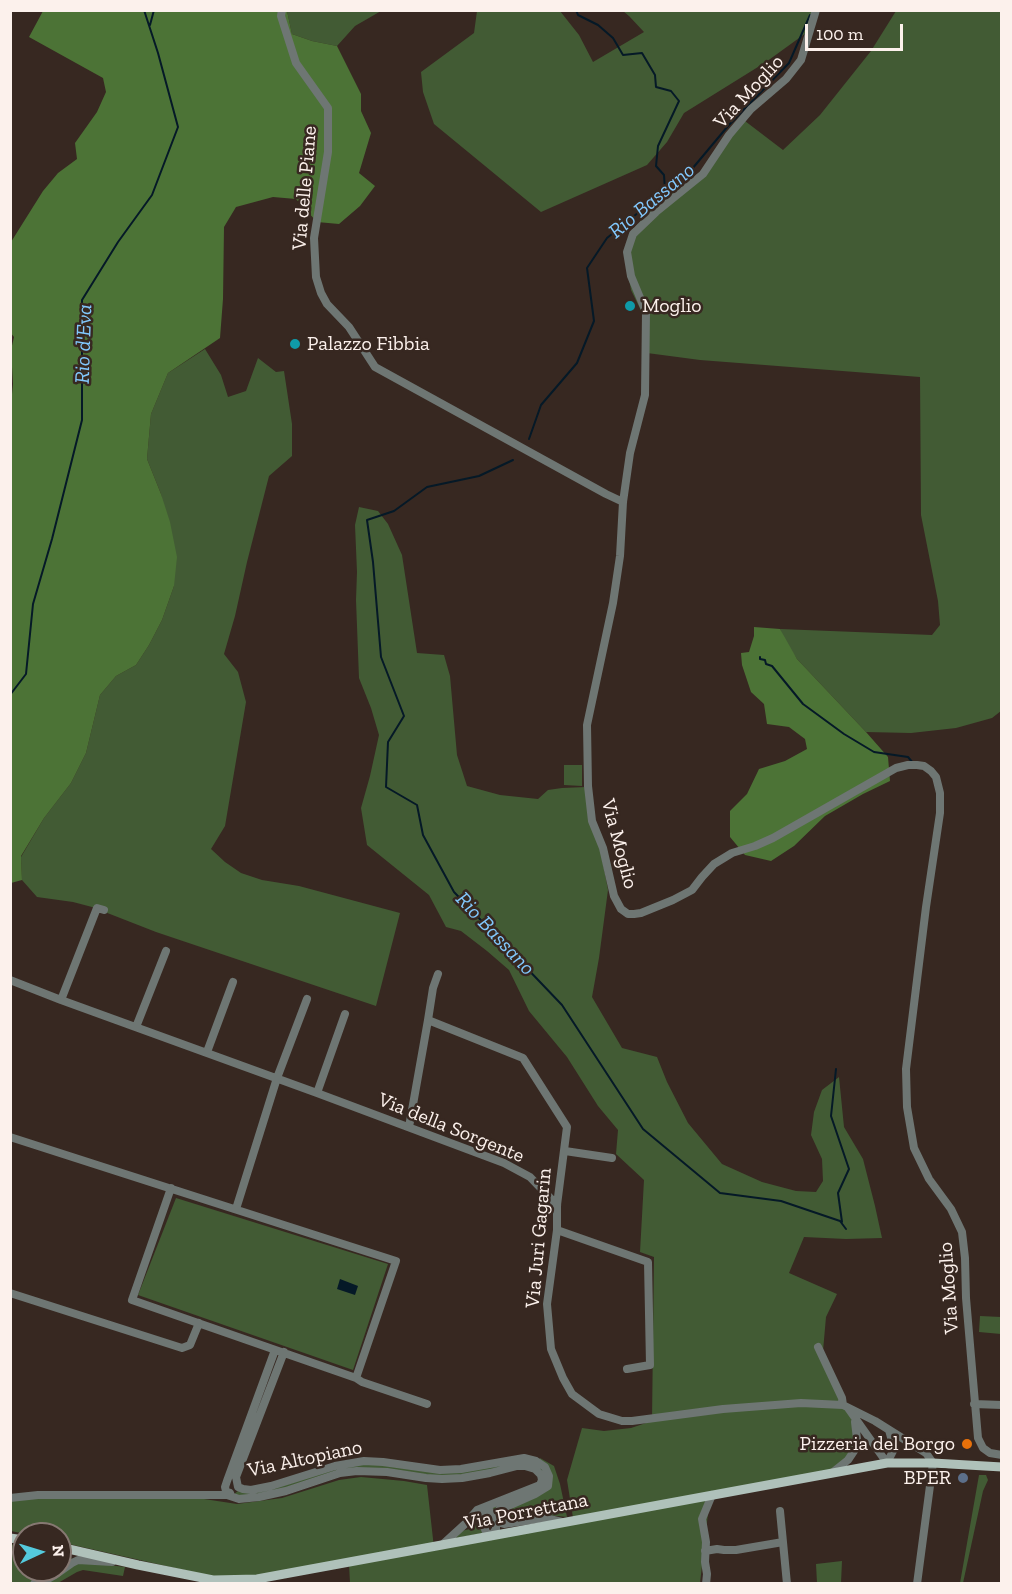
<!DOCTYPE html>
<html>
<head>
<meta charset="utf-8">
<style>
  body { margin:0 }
  #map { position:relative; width:1012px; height:1594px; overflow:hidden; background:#372821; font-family:"Zilla Slab",serif }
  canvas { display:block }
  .frame { position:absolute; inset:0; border:12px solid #fcf1ec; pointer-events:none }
  .north { position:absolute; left:12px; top:1522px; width:60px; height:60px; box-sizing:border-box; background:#372821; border:2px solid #867872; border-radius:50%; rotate:86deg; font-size:16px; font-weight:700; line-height:24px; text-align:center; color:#fcf1ec }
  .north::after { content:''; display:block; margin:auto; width:21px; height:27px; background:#54cadd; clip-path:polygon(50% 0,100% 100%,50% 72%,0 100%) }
  .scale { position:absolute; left:805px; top:24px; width:98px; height:27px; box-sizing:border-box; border:3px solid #fcf1ec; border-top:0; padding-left:8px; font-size:18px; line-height:21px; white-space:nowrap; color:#fcf1ec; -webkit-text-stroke:4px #372821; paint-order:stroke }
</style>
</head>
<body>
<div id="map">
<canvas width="1012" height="1594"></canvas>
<div class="frame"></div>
<div class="north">N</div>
<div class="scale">100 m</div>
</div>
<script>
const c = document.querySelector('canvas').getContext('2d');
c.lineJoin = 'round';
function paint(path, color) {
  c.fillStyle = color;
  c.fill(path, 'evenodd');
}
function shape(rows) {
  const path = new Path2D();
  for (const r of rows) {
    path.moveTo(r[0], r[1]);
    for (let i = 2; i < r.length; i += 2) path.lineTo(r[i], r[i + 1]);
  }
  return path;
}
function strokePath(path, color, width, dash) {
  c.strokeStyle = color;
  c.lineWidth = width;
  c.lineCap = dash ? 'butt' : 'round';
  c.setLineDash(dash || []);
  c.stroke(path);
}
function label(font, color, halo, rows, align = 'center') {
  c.font = font + ' "Zilla Slab",serif';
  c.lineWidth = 5;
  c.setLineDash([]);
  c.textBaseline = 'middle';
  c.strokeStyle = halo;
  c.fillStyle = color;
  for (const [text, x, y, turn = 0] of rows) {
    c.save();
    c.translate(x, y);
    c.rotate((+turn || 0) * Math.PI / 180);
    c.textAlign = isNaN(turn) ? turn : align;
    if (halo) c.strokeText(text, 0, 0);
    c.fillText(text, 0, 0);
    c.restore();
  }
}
const green = shape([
  [287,11,381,11,355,26,337,46,312,41,292,34],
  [477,11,560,11,579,35,593,62,644,32,629,16,623,11,816,11,806,33,766,62,684,113,667,142,647,165,541,212,434,124,423,92,421,72,474,33],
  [896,11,1001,11,1001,711,992,718,956,728,911,733,866,732,797,659,785,641,780,629,932,635,940,625,938,601,921,515,920,377,700,360,647,353,646,321,631,290,625,256,635,232,649,203,702,176,727,142,745,121,783,150,820,115,871,51],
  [205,349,221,375,228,397,246,391,258,358,276,372,284,371,292,424,292,456,269,476,247,562,235,616,224,654,238,672,246,702,225,826,211,849,225,862,241,873,262,880,299,886,400,913,376,1006,156,932,92,907,73,902,37,897,22,880,21,857,44,818,71,783,86,753,100,695,116,676,136,665,149,645,162,620,174,586,161,494,147,459,151,414,168,373],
  [359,507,378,511,388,524,402,555,417,653,444,655,450,676,457,755,467,786,500,795,538,799,548,790,562,788,586,787,601,852,608,890,599,958,592,997,622,1048,657,1057,667,1082,688,1123,722,1164,762,1182,796,1191,816,1192,823,1181,822,1159,811,1135,814,1112,822,1090,839,1077,844,1127,863,1159,875,1206,882,1238,846,1239,804,1237,789,1273,837,1294,826,1317,823,1351,851,1415,855,1440,852,1453,839,1470,710,1496,700,1583,350,1583,349,1564,247,1581,206,1575,60,1542,60,1534,26,1534,11,1531,10,1499,204,1499,237,1504,282,1498,339,1480,361,1477,404,1481,427,1485,434,1548,574,1524,567,1480,582,1428,604,1431,631,1428,652,1421,654,1257,640,1252,644,1180,616,1154,618,1130,598,1106,567,1057,529,1011,509,970,487,951,461,931,446,927,429,895,367,845,361,808,370,776,379,735,371,708,359,678,356,600,357,572,355,525],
  [564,765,582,765,582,786,564,785],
  [176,1198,388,1264,353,1370,138,1295],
  [980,1316,1001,1317,1001,1334,979,1332],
  [540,1458,554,1466,560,1484,567,1517,547,1515,505,1521,501,1520,500,1518,501,1511,550,1486,539,1460],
  [525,1460,540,1466,546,1474,545,1487,493,1510,491,1508,540,1488,538,1468,493,1471,444,1477,367,1469,289,1488,240,1497,233,1495,238,1491,254,1492,360,1463,376,1464,424,1471],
  [979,1475,986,1475,988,1480,983,1491,963,1583,960,1583],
  [474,1525,480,1526,483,1533,451,1539,461,1531,474,1528],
  [10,1544,24,1547,24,1570,60,1570,60,1555,84,1562,125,1567,123,1576,83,1570,77,1572,58,1583,11,1583],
  [842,1561,841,1583,817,1583,816,1564]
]);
const forest = shape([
  [43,11,287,11,292,34,312,41,337,46,361,94,361,111,371,133,359,173,375,186,360,206,339,224,317,222,296,199,273,197,236,207,224,227,223,299,220,338,168,373,151,414,147,459,161,494,170,522,177,557,174,586,162,620,149,645,136,665,116,676,100,695,86,753,71,783,44,818,21,856,22,880,11,883,10,414,13,384,11,350,14,337,10,332,11,242,43,191,58,173,77,159,75,143,97,112,106,92,103,78,29,37],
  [754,627,780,629,797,659,866,732,888,757,890,781,863,794,825,816,794,846,771,861,745,855,730,837,730,811,747,794,759,769,785,761,807,749,805,739,789,727,767,724,764,704,751,692,742,665,741,653,749,652,754,636]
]);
const water = shape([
  [340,1279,358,1286,355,1295,337,1289]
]);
const stream = shape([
  [576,10,578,15,598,25,613,38,623,55,642,53,655,75,656,87,671,91,679,101,658,146,656,166,664,175,665,190],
  [150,25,154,10],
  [529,439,541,405,577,363,594,321,587,268,607,238,692,169,728,126,789,63,810,15],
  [513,460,479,476,427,487,394,511,367,520,373,562,381,657,404,716,388,742,386,787,417,805,423,835,454,892,562,1005,643,1129,720,1193,781,1201,840,1221,846,1229],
  [760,657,760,659,765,660,766,664,772,666,803,704,844,734,874,752,908,757,913,763],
  [10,695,26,674,33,604,52,539,82,420,82,300,118,242,152,195,178,127,158,53,144,10],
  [836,1069,831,1116,849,1169,838,1193,842,1222]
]);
const minor = shape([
  [282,10,281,16,296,63,328,108,328,152,314,238,316,277,321,293,327,304,349,327,375,367,606,494,623,502],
  [816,10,801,60,786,79,751,109,729,135,703,174,656,212,633,234,627,252,631,276,646,312,645,395,630,453,623,502,620,556,613,603,587,725,588,786,592,821,603,848,614,896,621,909,628,914,634,914,641,913,673,900,692,890,702,877,714,864,732,853,755,846,773,838,896,768,908,765,917,765,924,766,931,771,936,777,940,793,940,813,926,907,906,1069,907,1107,914,1148,929,1179,951,1209,962,1232,965,1258,966,1298,978,1438,983,1448,990,1453,1002,1455],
  [10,980,61,1000,317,1093,504,1163,530,1177,557,1205],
  [61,1000,97,908,104,910],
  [428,1020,523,1058,567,1127,557,1205,557,1230,547,1304,551,1349,563,1378,572,1394,599,1414,622,1421,632,1421,723,1409,801,1403,843,1405,875,1421,926,1453,933,1463,917,1584],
  [136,1027,166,951],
  [207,1052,233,982],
  [317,1093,345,1014],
  [409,1127,428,1020,433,988,438,974],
  [10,1137,396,1261,356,1378,132,1300,171,1188],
  [565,1151,612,1158],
  [236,1209,277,1078,307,999],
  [557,1230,648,1262,650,1365,627,1369],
  [10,1293,182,1348,190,1345,199,1323],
  [818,1347,842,1398,843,1405],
  [275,1350,227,1481,225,1487,227,1495,239,1499,259,1497,286,1491,340,1473,357,1471,387,1472,426,1478,442,1479,462,1478,490,1473,517,1466,525,1466,535,1469,541,1475,542,1480,540,1485,477,1510,465,1524,442,1545],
  [284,1352,236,1477,238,1487,243,1489,251,1490,271,1486,335,1466,364,1461,383,1462,440,1470,461,1469,524,1458,536,1461,545,1467,549,1476,548,1486,535,1494,499,1510,496,1517,496,1529,491,1536,486,1532,483,1524,486,1507,496,1517],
  [356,1378,362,1382,427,1404],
  [974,1404,1002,1405],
  [848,1408,887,1463,893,1451,892,1441,889,1430],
  [833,1472,848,1460,856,1448,857,1439,855,1422],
  [10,1498,38,1495,227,1495,230,1493],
  [780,1511,787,1584],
  [497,1522,504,1524,545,1518,562,1522],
  [705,1551,717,1549,724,1550,736,1550,783,1542],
  [34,1584,43,1570],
  [39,1584,55,1575,72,1563,78,1560,112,1562],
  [706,1584,707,1574,705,1562,706,1542,702,1519,712,1495]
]);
const major = shape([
  [10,1538,24,1540],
  [60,1547,138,1565,213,1580,257,1579,887,1463,933,1463,1002,1467]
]);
const markers = [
  [630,306,6,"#0f9aa8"],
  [295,344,6,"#0f9aa8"],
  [967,1444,6,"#e8710a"],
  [963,1478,6,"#5c6f8a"]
];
const streetNames = [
  ["Via Moglio",749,92,-47],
  ["Via delle Piane",305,188,-85],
  ["Via Moglio",619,844,75],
  ["Via della Sorgente",451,1128,22],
  ["Via Juri Gagarin",539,1238,-85],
  ["Via Moglio",949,1288,-94],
  ["Via Altopiano",305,1459,-12],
  ["Via Porrettana",526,1512,-11]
];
const poiNames = [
  ["Moglio",642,306],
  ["Palazzo Fibbia",307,344],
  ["Pizzeria del Borgo",955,1444,"right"],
  ["BPER",951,1478,"right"]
];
const waterNames = [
  ["Rio Bassano",652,201,-40],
  ["Rio d'Eva",84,344,-88],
  ["Rio Bassano",495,934,47]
];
paint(green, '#425b34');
paint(forest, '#4c7336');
paint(water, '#051927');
strokePath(stream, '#051927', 2);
strokePath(minor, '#6e7673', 8);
strokePath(major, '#afc1ba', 9);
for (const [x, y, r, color] of markers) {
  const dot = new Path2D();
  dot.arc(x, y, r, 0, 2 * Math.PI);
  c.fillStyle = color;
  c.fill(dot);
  strokePath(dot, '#372821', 2);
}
label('20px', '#fcf1ec', '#372821', streetNames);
label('20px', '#fcf1ec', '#372821', poiNames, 'left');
label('italic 21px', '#82c8fd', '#372821', waterNames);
</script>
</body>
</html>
